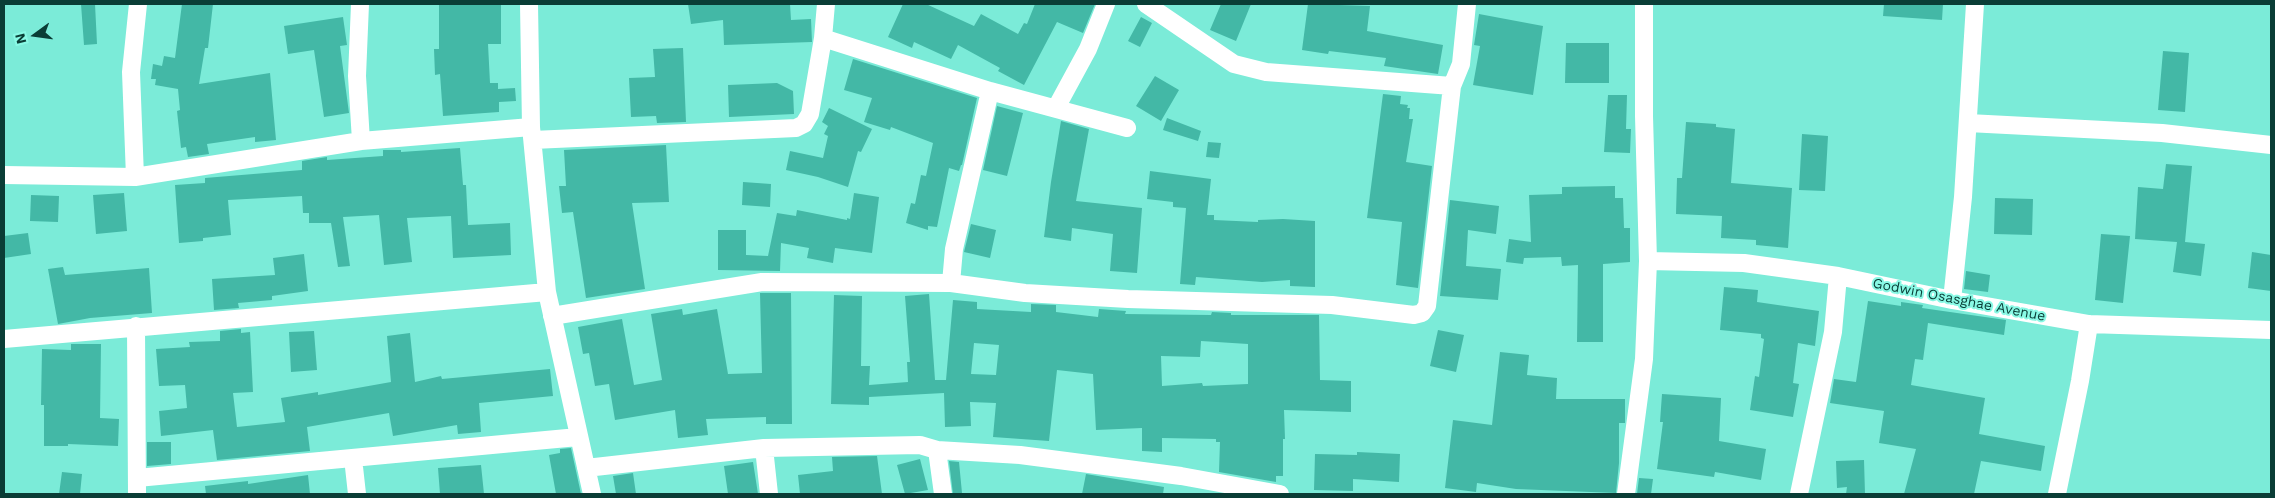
<!DOCTYPE html>
<html>
<head>
<meta charset="utf-8">
<style>
  body { margin:0 }
  #map { position:relative; width:2275px; height:498px; overflow:hidden; background:#7bebd8; font-family:"Work Sans",sans-serif }
  canvas { display:block }
  .frame { position:absolute; inset:0; border:5px solid #0a3d36; pointer-events:none }
  .north { position:absolute; left:10px; top:10px; width:50px; height:50px; -webkit-text-stroke:4px #89f9e5; paint-order:stroke; rotate:256deg; font-size:14px; font-weight:700; line-height:20px; text-align:center; color:#0a3d36 }
  .north::after { content:''; display:block; margin:auto; width:18px; height:22px; background:#0a3d36; clip-path:polygon(50% 0,100% 100%,50% 72%,0 100%) }
</style>
</head>
<body>
<div id="map">
<canvas width="2275" height="498"></canvas>
<div class="frame"></div>
<div class="north">N</div>
</div>
<script>
const c = document.querySelector('canvas').getContext('2d');
c.lineJoin = 'round';
function paint(path, color) {
  c.fillStyle = color;
  c.fill(path, 'evenodd');
}
function shape(rows) {
  const path = new Path2D();
  for (const r of rows) {
    path.moveTo(r[0], r[1]);
    for (let i = 2; i < r.length; i += 2) path.lineTo(r[i], r[i + 1]);
  }
  return path;
}
function strokePath(path, color, width, dash) {
  c.strokeStyle = color;
  c.lineWidth = width;
  c.lineCap = dash ? 'butt' : 'round';
  c.setLineDash(dash || []);
  c.stroke(path);
}
function label(font, color, halo, rows, align = 'center') {
  c.font = font + ' "Work Sans",sans-serif';
  c.lineWidth = 4;
  c.setLineDash([]);
  c.textBaseline = 'middle';
  c.strokeStyle = halo;
  c.fillStyle = color;
  for (const [text, x, y, turn = 0] of rows) {
    c.save();
    c.translate(x, y);
    c.rotate((+turn || 0) * Math.PI / 180);
    c.textAlign = isNaN(turn) ? turn : align;
    if (halo) c.strokeText(text, 0, 0);
    c.fillText(text, 0, 0);
    c.restore();
  }
}
const building = shape([
  [81,4,95,4,97,44,84,45],
  [182,4,213,4,208,48,205,48,199,84,270,73,276,140,255,142,255,137,207,144,209,154,188,157,186,147,181,148,177,111,180,110,178,89,155,85,156,79,151,79,153,64,162,66,164,56,175,58],
  [439,4,501,4,501,44,488,44,490,83,498,83,498,89,515,88,516,101,499,102,499,112,443,116,440,74,435,75,434,49,439,49],
  [688,4,790,4,791,20,811,19,812,42,724,45,723,20,691,24],
  [903,4,926,4,974,26,981,14,1018,34,1024,23,1027,24,1035,4,1095,4,1083,33,1057,22,1024,85,998,71,1000,68,958,45,951,59,914,42,912,48,888,37],
  [1221,4,1251,4,1236,41,1210,30],
  [1308,4,1370,6,1367,31,1443,45,1438,74,1384,66,1386,58,1329,51,1328,54,1302,50],
  [1884,4,1943,4,1942,20,1883,16],
  [1479,14,1543,26,1533,95,1473,85,1480,46,1474,45],
  [343,17,347,45,340,46,349,113,324,117,314,50,288,54,284,26],
  [1141,17,1152,23,1140,47,1128,41],
  [1566,43,1609,43,1609,83,1565,83],
  [683,48,686,122,657,123,656,116,631,117,629,78,655,77,653,49],
  [2163,51,2189,53,2185,112,2158,110],
  [853,59,977,98,962,165,961,165,959,171,949,168,937,227,928,226,928,230,906,223,911,203,915,204,921,175,926,176,933,143,891,127,890,130,864,122,872,98,844,90],
  [1155,76,1179,90,1161,121,1136,106],
  [777,83,793,91,794,114,729,117,728,85],
  [1383,94,1401,96,1400,104,1408,105,1407,108,1410,108,1409,119,1413,119,1406,162,1432,166,1418,288,1396,285,1402,222,1367,218],
  [1608,95,1627,95,1626,129,1631,129,1630,153,1604,152],
  [997,106,1023,113,1007,176,983,170],
  [829,108,872,129,861,152,858,151,848,187,818,177,786,170,790,151,823,158,828,136,824,134,828,126,822,122],
  [1167,118,1201,131,1198,141,1163,130],
  [1061,121,1089,129,1076,201,1142,208,1137,273,1110,271,1113,234,1072,228,1071,241,1044,237,1051,182],
  [1686,122,1716,124,1716,127,1735,129,1731,183,1792,188,1788,248,1756,245,1756,240,1721,238,1722,216,1676,214,1677,178,1682,178],
  [1802,134,1828,136,1825,191,1799,190],
  [1208,142,1221,143,1219,158,1206,157],
  [666,145,669,202,632,203,645,289,586,298,573,212,562,213,559,186,566,186,564,150],
  [460,148,463,185,466,185,468,225,510,223,511,255,453,258,451,216,407,218,412,262,384,265,379,215,343,217,350,266,338,267,331,223,309,223,309,213,303,213,302,196,228,200,231,235,203,238,203,241,179,243,175,185,205,183,205,178,302,170,302,161,327,157,327,160,383,156,383,150,401,150,401,152],
  [2166,164,2192,166,2185,242,2205,244,2201,276,2173,272,2177,242,2135,239,2138,187,2163,189],
  [1150,171,1211,179,1207,215,1214,215,1214,220,1258,222,1258,220,1283,219,1315,221,1315,287,1290,286,1290,280,1262,282,1196,277,1195,285,1180,284,1186,208,1173,207,1173,202,1147,199],
  [743,182,771,184,770,207,742,205],
  [1615,186,1615,198,1623,198,1624,228,1630,228,1630,262,1603,264,1603,342,1577,342,1578,265,1562,266,1561,257,1524,258,1523,264,1506,262,1509,239,1531,242,1529,195,1562,194,1562,187],
  [124,193,127,231,96,234,93,195],
  [854,193,879,197,872,253,835,248,833,263,807,258,809,248,781,243,780,271,718,270,718,230,746,230,746,255,768,256,777,213,796,216,797,210,847,220,847,218,850,219],
  [31,195,59,196,58,222,30,221],
  [1995,198,2033,199,2032,235,1994,234],
  [1450,200,1499,206,1496,234,1468,230,1466,266,1501,269,1498,300,1440,296],
  [971,224,996,230,990,258,964,252],
  [28,233,31,254,4,258,4,236],
  [2101,234,2130,236,2123,303,2095,300],
  [2252,252,2271,255,2271,291,2248,288],
  [304,254,308,291,272,296,272,300,238,303,239,308,214,310,212,279,275,275,273,258],
  [63,267,65,275,149,268,152,313,90,318,58,324,48,269],
  [1966,271,1990,275,1988,292,1964,289],
  [1724,287,1758,290,1757,302,1819,311,1815,346,1798,343,1793,383,1799,384,1793,417,1750,410,1755,376,1759,377,1764,339,1761,338,1761,334,1720,330],
  [760,293,791,293,792,424,766,424,766,417,706,419,708,435,678,438,675,410,615,420,609,384,595,386,589,353,583,354,578,327,622,319,634,385,662,380,651,314,682,309,683,315,717,309,728,374,762,373],
  [929,294,935,380,946,380,953,300,977,302,977,309,1031,312,1031,304,1056,305,1056,312,1098,317,1099,309,1126,311,1125,314,1211,315,1212,312,1231,313,1231,315,1319,315,1320,380,1351,381,1351,412,1284,410,1285,439,1283,439,1283,476,1276,476,1276,482,1219,472,1220,442,1216,442,1216,439,1162,438,1162,452,1142,451,1142,428,1096,430,1093,374,1057,370,1049,441,993,437,996,403,970,402,971,426,945,427,944,393,869,397,869,405,831,404,834,295,862,296,861,366,870,366,869,385,908,382,907,362,910,362,905,296],
  [1201,341,1248,344,1248,384,1203,386,1202,383,1162,386,1161,356,1200,357],
  [974,343,999,345,996,375,971,374],
  [1868,301,1901,306,1901,302,1923,305,1922,308,2006,320,2004,335,1928,323,1923,360,1915,359,1911,385,1985,398,1979,434,2045,446,2041,471,1981,461,1974,494,1904,494,1916,449,1879,443,1884,411,1830,403,1834,379,1856,382],
  [241,329,241,333,250,332,253,392,233,393,237,427,285,422,281,398,318,392,318,395,391,382,387,336,410,333,415,382,441,376,442,379,550,369,553,396,479,403,481,432,458,434,457,425,393,436,389,413,307,427,310,451,217,460,213,430,161,436,159,411,187,408,185,385,159,386,156,349,190,347,189,342,220,341,220,331],
  [1438,330,1464,335,1456,372,1430,366],
  [314,331,317,370,291,372,289,332],
  [71,344,101,344,100,418,119,419,118,446,68,444,68,446,44,446,44,405,41,405,42,349,71,350],
  [1500,352,1529,355,1527,375,1557,378,1556,399,1625,399,1625,423,1619,423,1619,463,1616,493,1516,489,1477,483,1476,492,1445,488,1453,420,1492,425],
  [1662,394,1721,398,1719,441,1766,449,1761,480,1715,472,1714,477,1657,469,1663,422,1660,422],
  [147,442,171,442,171,464,147,466],
  [571,448,581,494,556,494,549,455,560,453,560,449],
  [1357,452,1400,454,1399,482,1353,479,1353,491,1314,490,1315,454,1357,455],
  [877,456,882,494,800,494,798,475,833,471,832,457],
  [920,459,928,490,905,494,897,465],
  [1864,460,1865,494,1846,494,1847,487,1837,488,1836,461],
  [949,461,959,462,962,493,953,494],
  [753,462,758,494,728,494,724,466],
  [481,465,484,494,440,494,438,468],
  [62,472,82,474,80,494,59,494],
  [633,473,636,494,616,494,613,476],
  [1086,474,1164,487,1163,494,1082,494],
  [308,475,310,494,206,494,205,486,248,481,248,484],
  [1639,478,1653,479,1651,494,1637,494]
]);
const street = shape([
  [360,4,357,76,361,141],
  [529,4,531,127,547,292,592,494],
  [826,4,823,38,990,91,1127,128],
  [1146,4,1234,64,1266,72,1452,86],
  [1056,108,1088,49,1106,4],
  [1968,123,2162,133,2271,145],
  [533,140,796,128,804,124,810,114,823,38],
  [4,175,135,177,361,141,531,127],
  [135,177,131,72,138,4],
  [1648,261,1744,263,1838,276,1952,300,2089,324,2271,330],
  [951,283,954,249,990,91],
  [1952,300,1963,197,1975,4],
  [552,316,762,282,951,283,1025,293,1128,299,1332,305,1414,315,1422,313,1427,306,1452,86,1461,64,1467,4],
  [136,326,137,494],
  [4,339,547,292],
  [764,448,769,494],
  [937,450,943,494],
  [353,458,357,494],
  [586,468,764,448,920,445,937,450,1020,455,1181,476,1280,494],
  [137,478,578,437],
  [1626,494,1644,359,1648,261,1644,116,1644,4],
  [1799,494,1833,332,1838,276],
  [2057,494,2080,381,2089,324]
]);
const streetNames = [
  ["Godwin Osasghae Avenue",1959,300,11]
];
paint(building, '#43b8a6');
strokePath(street, '#fff', 18);
label('14px', '#0a3d36', '#89f9e5', streetNames);
</script>
</body>
</html>
